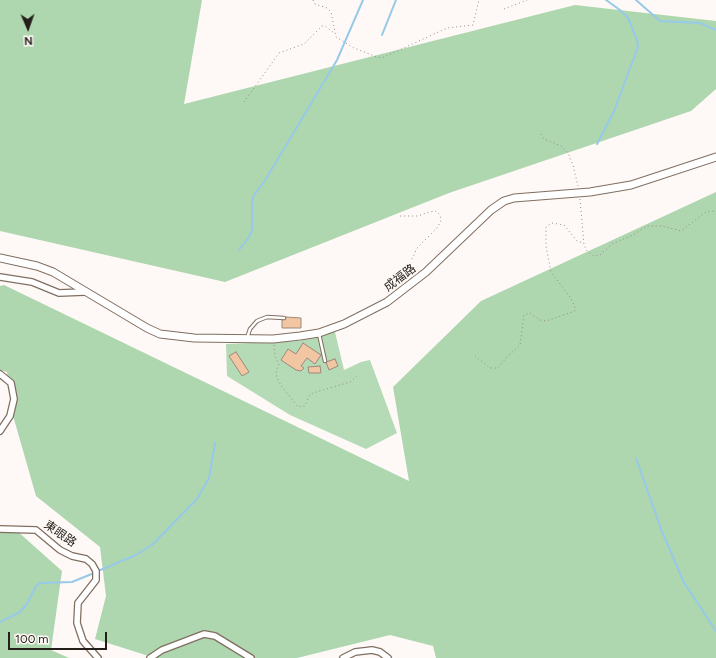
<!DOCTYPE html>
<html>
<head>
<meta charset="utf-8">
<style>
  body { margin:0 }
  #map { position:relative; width:716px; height:658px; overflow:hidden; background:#fef9f6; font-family:Figtree,sans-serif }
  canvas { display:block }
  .north { position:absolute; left:8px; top:8px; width:40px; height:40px; -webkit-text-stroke:3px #fef9f6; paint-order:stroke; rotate:178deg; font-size:11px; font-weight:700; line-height:16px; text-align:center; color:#261e18 }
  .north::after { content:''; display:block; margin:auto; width:14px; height:18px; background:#261e18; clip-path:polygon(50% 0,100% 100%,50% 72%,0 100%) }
  .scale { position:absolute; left:8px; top:632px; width:99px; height:18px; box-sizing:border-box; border:2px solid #261e18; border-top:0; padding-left:5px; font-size:12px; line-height:14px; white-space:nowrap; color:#261e18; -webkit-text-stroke:3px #fef9f6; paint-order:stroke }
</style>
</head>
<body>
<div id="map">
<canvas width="716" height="658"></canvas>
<div class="north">N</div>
<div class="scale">100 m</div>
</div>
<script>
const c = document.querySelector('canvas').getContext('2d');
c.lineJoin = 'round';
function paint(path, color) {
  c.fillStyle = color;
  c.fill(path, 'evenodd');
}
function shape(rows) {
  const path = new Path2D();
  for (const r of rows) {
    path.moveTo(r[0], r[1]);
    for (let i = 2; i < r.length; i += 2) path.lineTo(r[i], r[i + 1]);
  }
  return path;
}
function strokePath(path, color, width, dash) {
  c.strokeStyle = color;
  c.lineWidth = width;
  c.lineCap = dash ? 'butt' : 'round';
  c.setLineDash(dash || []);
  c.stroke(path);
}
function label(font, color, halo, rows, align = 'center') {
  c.font = font + ' Figtree,"Noto Sans TC",sans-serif';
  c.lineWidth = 4;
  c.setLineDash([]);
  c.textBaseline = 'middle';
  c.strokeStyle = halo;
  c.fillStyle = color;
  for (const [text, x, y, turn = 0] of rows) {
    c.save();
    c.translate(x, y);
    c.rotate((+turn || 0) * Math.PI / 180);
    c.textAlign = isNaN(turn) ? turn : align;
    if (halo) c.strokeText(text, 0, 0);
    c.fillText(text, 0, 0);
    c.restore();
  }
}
const green = shape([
  [335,332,344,370,361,362,370,360,397,433,366,449,290,415,227,376,226,344,299,341]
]);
const forest = shape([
  [0,0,202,0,184,104,575,5,716,21,716,89,691,111,449,193,225,282,0,231],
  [716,192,716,658,436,658,433,646,390,635,297,658,155,658,95,639,106,596,100,547,36,496,12,412,7,372,0,370,0,286,4,285,409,481,393,387,481,301],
  [0,528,16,530,62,571,51,650,69,658,0,658]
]);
const stream = shape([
  [636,0,660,21,700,23,716,30],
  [382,35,396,0],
  [597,144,614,111,638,47,637,40,628,18,620,10,606,0],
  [239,250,249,237,252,230,252,201,254,195,264,182,337,60,363,0],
  [636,458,661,529,683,581,716,631],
  [98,571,136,555,152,545,197,499,209,478,215,443],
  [0,622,20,612,27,604,36,586,40,583,72,582,94,573]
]);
const building = shape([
  [286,317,301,318,301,328,282,328,282,320,285,319,286,317],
  [303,343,321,355,315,364,307,358,301,366,304,368,301,371,296,370,281,360,288,349,296,354,303,343],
  [236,352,249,372,242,376,229,356,236,352],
  [335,359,338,366,329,370,326,362,335,359],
  [320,366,321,373,309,373,308,367,320,366]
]);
const path = shape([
  [313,0,315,4,327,8,331,12,336,37,354,48,377,57,382,58,447,28,473,25,479,0],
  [504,9,527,0],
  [244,102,279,53,304,44,322,26,325,26,334,33],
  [541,134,544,139,561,146,568,153,573,165,578,186],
  [580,199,584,245,587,251,594,256,600,255,612,244,633,235,647,226,662,226,681,231,706,212,716,211],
  [389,291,404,277,417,248,437,228,441,221,440,215,436,211,429,212,418,216,399,216],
  [274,345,275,356,279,364,276,372,277,378,282,387,298,407,305,406,309,396,313,393,350,382,359,374],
  [475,356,490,368,498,368,507,357,520,345,524,315,530,313,540,320,546,321,575,311,575,307,570,297,551,272,546,246,546,227,552,223,564,225,577,241,583,243]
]);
const service = shape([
  [319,334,325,361],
  [247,338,250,329,257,321,267,317,284,318]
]);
const minor = shape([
  [0,277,32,282,59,293,84,292],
  [0,374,11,383,14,399,10,416,0,431],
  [0,529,36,530,60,550,72,556,86,559,92,564,96,571,96,580,78,603,77,623,83,641,98,658],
  [150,658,162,650,204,634,215,636,251,658],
  [343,658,355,652,372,650,380,652,388,658]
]);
const tertiary = shape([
  [0,258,37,266,53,272,147,328,160,334,194,338,273,339,300,336,319,333,344,324,387,302,426,272,491,210,504,201,514,198,590,192,631,185,716,157]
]);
const streetNames = [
  ["成福路",400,278,-37],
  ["東眼路",60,534,35]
];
paint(green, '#b5dab6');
paint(forest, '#aed6af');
strokePath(stream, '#97c9e8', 2);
paint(building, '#f2c6a3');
strokePath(building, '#9d8a7b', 1);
strokePath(service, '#806e60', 4.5);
strokePath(minor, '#806e60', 8);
strokePath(tertiary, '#806e60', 9);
strokePath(path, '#938c88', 1, [1, 3]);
strokePath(service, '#fff', 2.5);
strokePath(minor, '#fff', 5.5);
strokePath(tertiary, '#fff', 7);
label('12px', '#261e18', '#fef9f6', streetNames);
</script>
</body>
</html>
